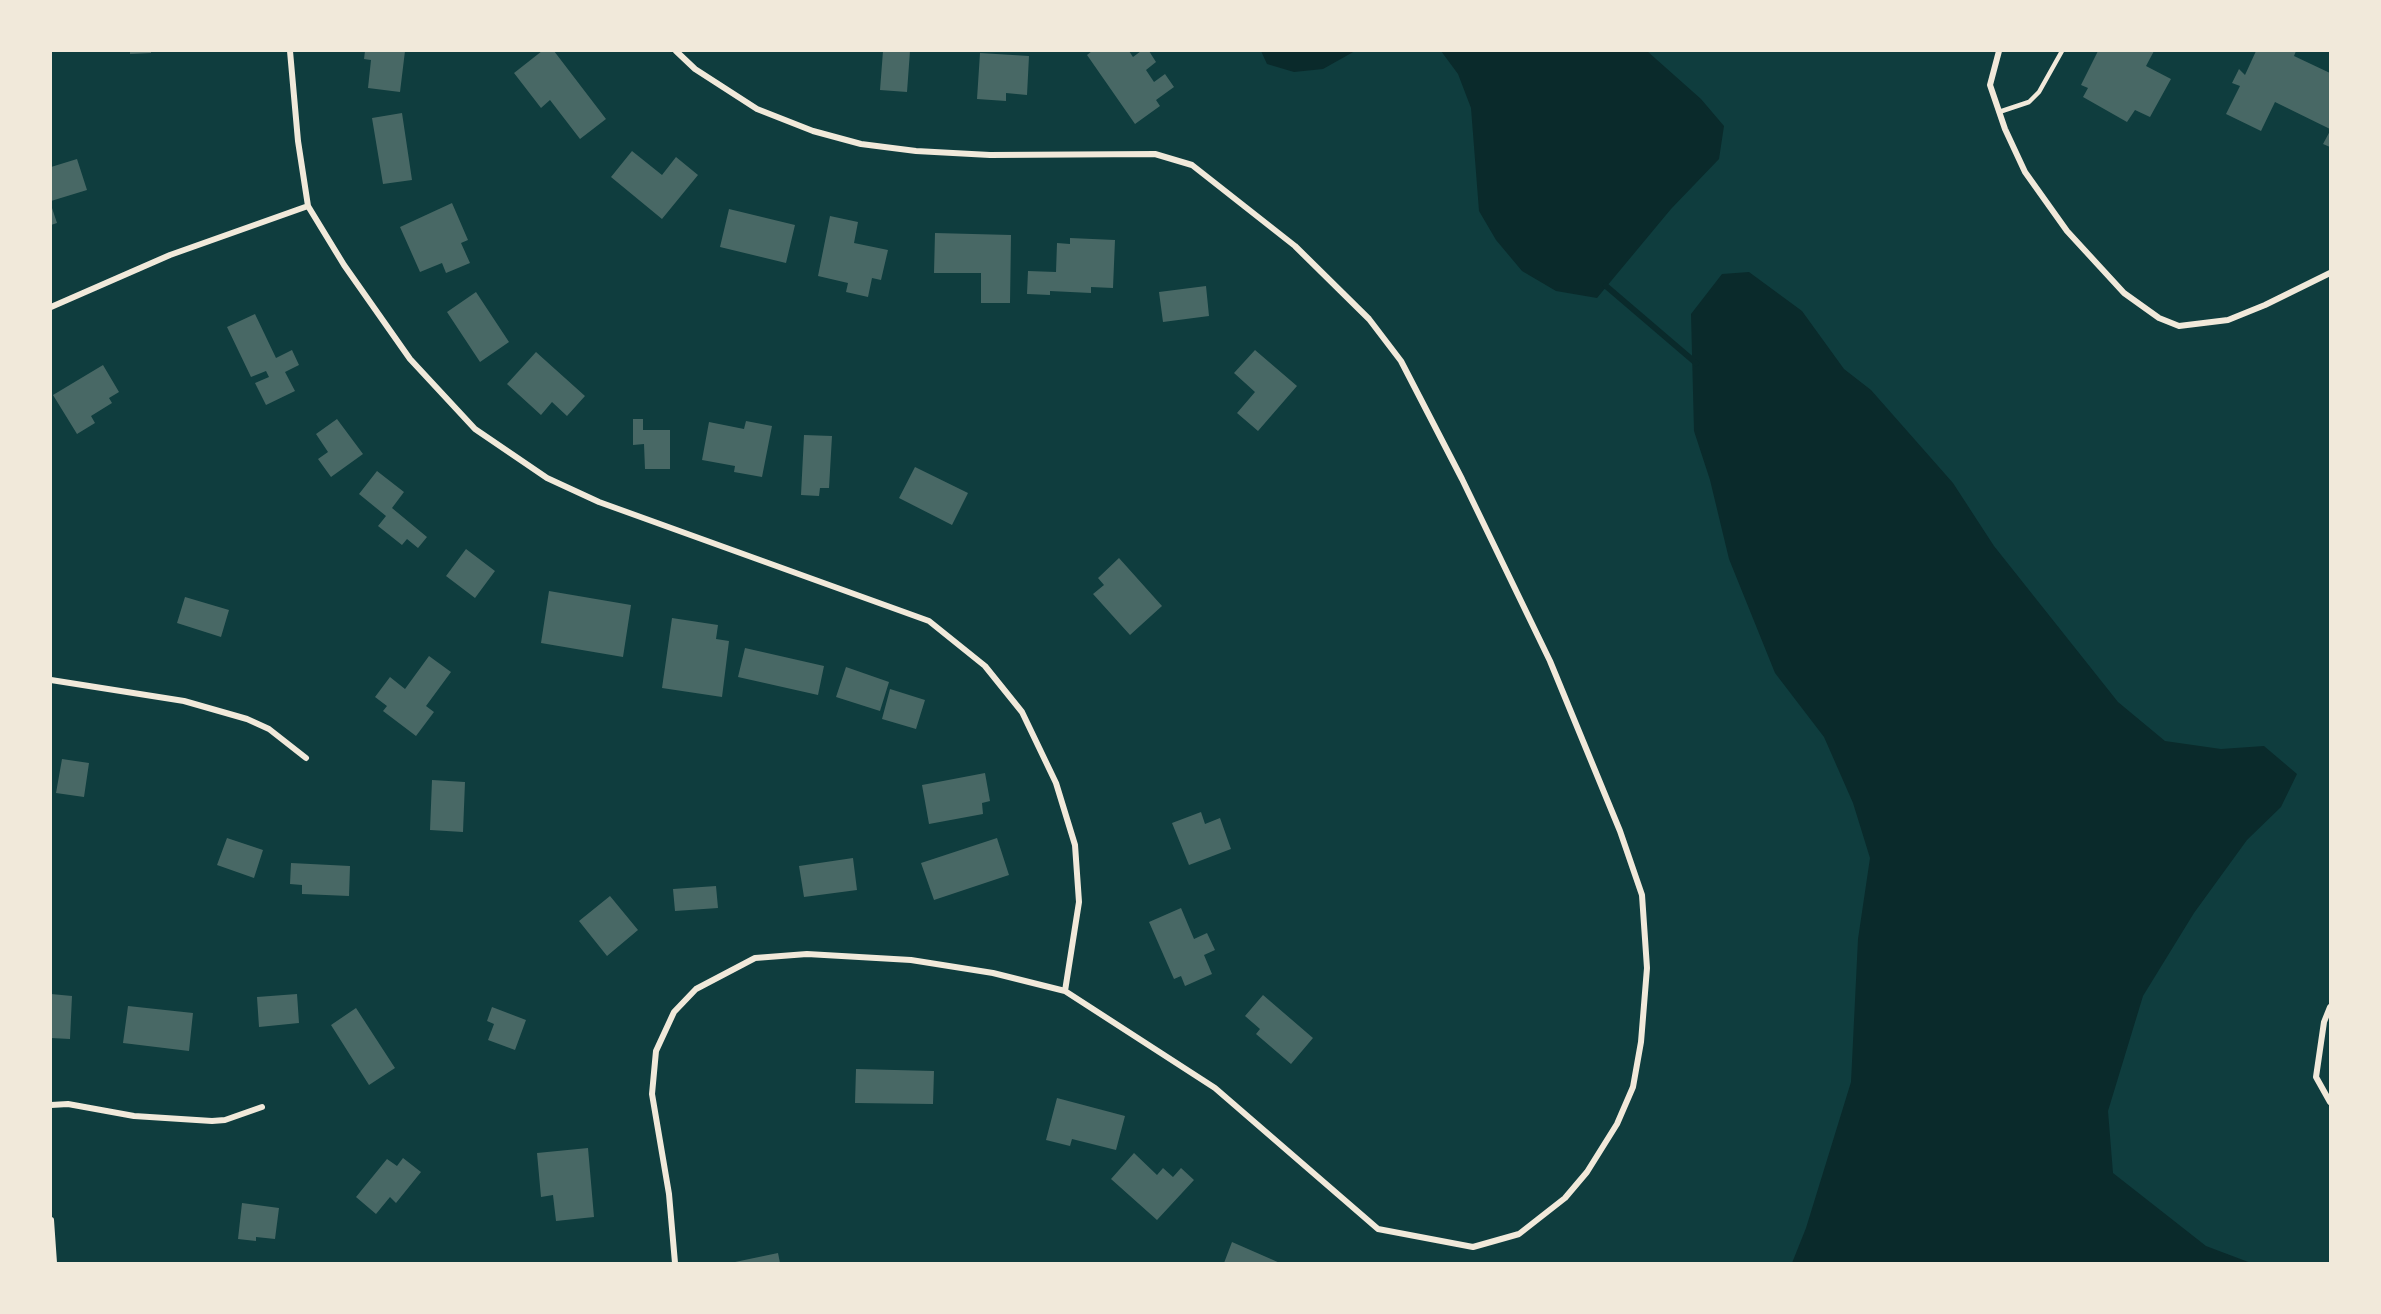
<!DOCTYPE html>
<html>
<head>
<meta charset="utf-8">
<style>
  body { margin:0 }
  #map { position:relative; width:2381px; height:1314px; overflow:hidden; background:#0f3d3e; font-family:Jost,sans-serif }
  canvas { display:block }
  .frame { position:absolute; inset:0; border:52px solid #f1e9da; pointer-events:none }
</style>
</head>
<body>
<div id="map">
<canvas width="2381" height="1314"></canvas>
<div class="frame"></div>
</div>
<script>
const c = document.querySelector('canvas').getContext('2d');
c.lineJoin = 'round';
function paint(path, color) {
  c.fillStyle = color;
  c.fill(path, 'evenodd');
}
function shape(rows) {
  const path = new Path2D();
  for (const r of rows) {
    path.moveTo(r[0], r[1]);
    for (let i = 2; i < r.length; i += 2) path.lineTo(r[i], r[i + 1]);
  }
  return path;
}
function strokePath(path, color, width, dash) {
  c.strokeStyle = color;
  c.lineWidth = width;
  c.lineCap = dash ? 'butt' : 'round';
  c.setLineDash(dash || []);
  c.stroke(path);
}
const water = shape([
  [1261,51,1355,51,1323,69,1294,72,1267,64],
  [1441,51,1647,51,1701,99,1724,126,1719,159,1671,209,1597,298,1556,291,1522,271,1496,240,1479,211,1471,108,1458,74],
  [1749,272,1802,311,1844,369,1871,390,1953,483,1994,546,2118,702,2165,741,2221,749,2264,746,2297,774,2281,807,2247,840,2194,913,2143,996,2108,1111,2113,1173,2206,1246,2251,1263,1792,1263,1806,1228,1851,1082,1858,939,1870,858,1853,803,1824,737,1775,673,1729,559,1710,480,1694,431,1691,314,1722,274]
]);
const stream = shape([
  [1606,286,1696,363]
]);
const building = shape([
  [130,51,151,51,151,53,130,54],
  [365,51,405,51,400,92,368,88,371,60,364,59],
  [542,51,554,51,606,119,580,139,550,100,541,108,514,73],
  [883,51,910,51,907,92,880,90],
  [1092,51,1129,51,1133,57,1141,51,1149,51,1156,62,1146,70,1154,82,1165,74,1174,87,1156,100,1160,106,1135,124,1087,55],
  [2098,51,2154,51,2146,66,2171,79,2150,117,2135,110,2127,122,2083,97,2088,88,2081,85],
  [2256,51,2296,51,2294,56,2330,73,2330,129,2275,102,2261,131,2226,114,2240,86,2232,83,2239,69,2245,75],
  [980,53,1029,56,1027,95,1006,93,1006,101,977,99],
  [402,113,412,180,383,184,372,118],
  [2330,131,2330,147,2323,144],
  [632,151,662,175,676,157,698,175,662,219,611,177],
  [77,159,87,190,51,201,51,167],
  [452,203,468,240,461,243,470,263,446,273,442,263,420,272,400,227],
  [51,205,57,223,51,225],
  [729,209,795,225,786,263,720,247],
  [830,216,858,222,854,243,888,250,881,280,872,278,868,297,846,292,848,283,818,276],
  [935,233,1011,235,1010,303,981,303,981,273,934,273],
  [1070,238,1115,240,1113,288,1091,287,1091,293,1050,291,1050,295,1027,294,1028,271,1056,272,1057,243,1070,244],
  [1206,286,1209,316,1163,322,1159,292],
  [476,292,509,342,480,362,447,312],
  [255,314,276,358,292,350,299,365,285,372,295,391,266,405,255,383,269,377,266,371,251,377,227,327],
  [1255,350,1297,386,1258,431,1237,413,1255,392,1234,373],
  [536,352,585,396,567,416,552,402,541,415,507,384],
  [103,365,119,392,109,398,112,403,91,416,95,423,77,434,53,395],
  [337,419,363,454,331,477,318,459,328,452,316,434],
  [633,419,643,419,643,430,670,430,670,469,645,469,644,444,633,445],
  [746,421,772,426,762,477,734,472,735,466,702,460,709,422,744,429],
  [804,435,832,436,829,488,820,488,819,496,801,495],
  [915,467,968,493,952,525,899,498],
  [377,471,404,492,392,508,427,537,418,548,407,539,402,545,378,526,386,516,359,494],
  [466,549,495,571,475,598,446,576],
  [1119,558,1162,606,1130,635,1093,594,1104,585,1098,578],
  [549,591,631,605,623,657,541,643],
  [185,597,229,610,221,637,177,623],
  [672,618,718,625,716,639,729,641,722,697,662,688],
  [745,648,824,666,818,695,738,677],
  [429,656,451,672,426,706,434,712,416,736,383,711,387,706,375,697,390,677,405,689],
  [846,667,889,682,880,711,836,697],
  [890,689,925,700,916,729,882,719],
  [62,759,89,763,84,797,56,793],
  [985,773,990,801,982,803,983,814,929,824,922,785],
  [432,780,465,782,463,832,430,830],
  [1201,812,1205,824,1220,818,1231,849,1189,865,1172,823],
  [227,838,263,850,254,878,217,865],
  [997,838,1009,875,934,900,921,863],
  [853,858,857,890,804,897,799,866],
  [291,863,350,866,349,896,302,894,302,885,290,884],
  [716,886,718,908,675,911,673,889],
  [610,896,638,930,607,956,579,921],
  [1181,908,1194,939,1207,933,1215,950,1204,955,1212,974,1185,986,1181,976,1174,979,1149,922],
  [51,994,72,996,70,1039,51,1038],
  [297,994,299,1023,259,1027,257,997],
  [1263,995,1313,1038,1291,1064,1256,1034,1260,1029,1245,1016],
  [128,1006,193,1013,189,1051,123,1043],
  [492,1007,526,1020,515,1050,488,1040,494,1024,487,1021],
  [356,1008,395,1068,369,1085,331,1025],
  [856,1069,934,1071,933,1104,855,1103],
  [1057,1098,1125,1116,1116,1150,1072,1139,1070,1146,1046,1140],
  [588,1148,594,1217,556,1221,553,1195,541,1197,537,1153],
  [1134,1153,1157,1175,1163,1168,1173,1177,1181,1168,1194,1180,1157,1220,1111,1179],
  [403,1158,421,1172,396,1203,390,1197,376,1214,356,1197,387,1159,397,1166],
  [242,1203,279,1208,275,1239,256,1237,256,1241,238,1239],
  [1232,1242,1280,1263,1224,1263],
  [778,1253,780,1263,735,1263,735,1262]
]);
const service = shape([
  [1999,112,2029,102,2039,92,2062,51]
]);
const minor = shape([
  [290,51,298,141,308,206,344,265,410,359,475,429,547,478,599,502,929,621,985,666,1022,712,1056,783,1075,845,1079,902,1065,991],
  [1999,51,1990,85,2005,129,2025,172,2067,231,2124,293,2159,318,2179,326,2228,320,2265,305,2330,273],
  [51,307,170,255,308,206],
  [51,680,184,701,247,719,269,729,306,758],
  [2330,1007,2324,1022,2316,1077,2330,1102],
  [51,1105,68,1104,134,1116,212,1121,225,1120,262,1107],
  [51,1220,54,1263],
  [675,1263,669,1194,652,1094,656,1051,674,1012,696,989,755,958,807,954,911,960,993,973,1065,991,1215,1088,1378,1229,1473,1247,1519,1234,1565,1198,1587,1172,1617,1124,1633,1087,1641,1042,1647,968,1642,895,1620,831,1550,661,1462,479,1401,361,1369,319,1295,246,1192,165,1155,154,990,155,916,151,861,144,813,131,757,109,695,69,676,51]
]);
paint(water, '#0a2a2b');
strokePath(stream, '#0a2a2b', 6);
paint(building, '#486865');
strokePath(service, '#f1e9da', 4.5);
strokePath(minor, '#f1e9da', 6);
</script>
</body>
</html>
